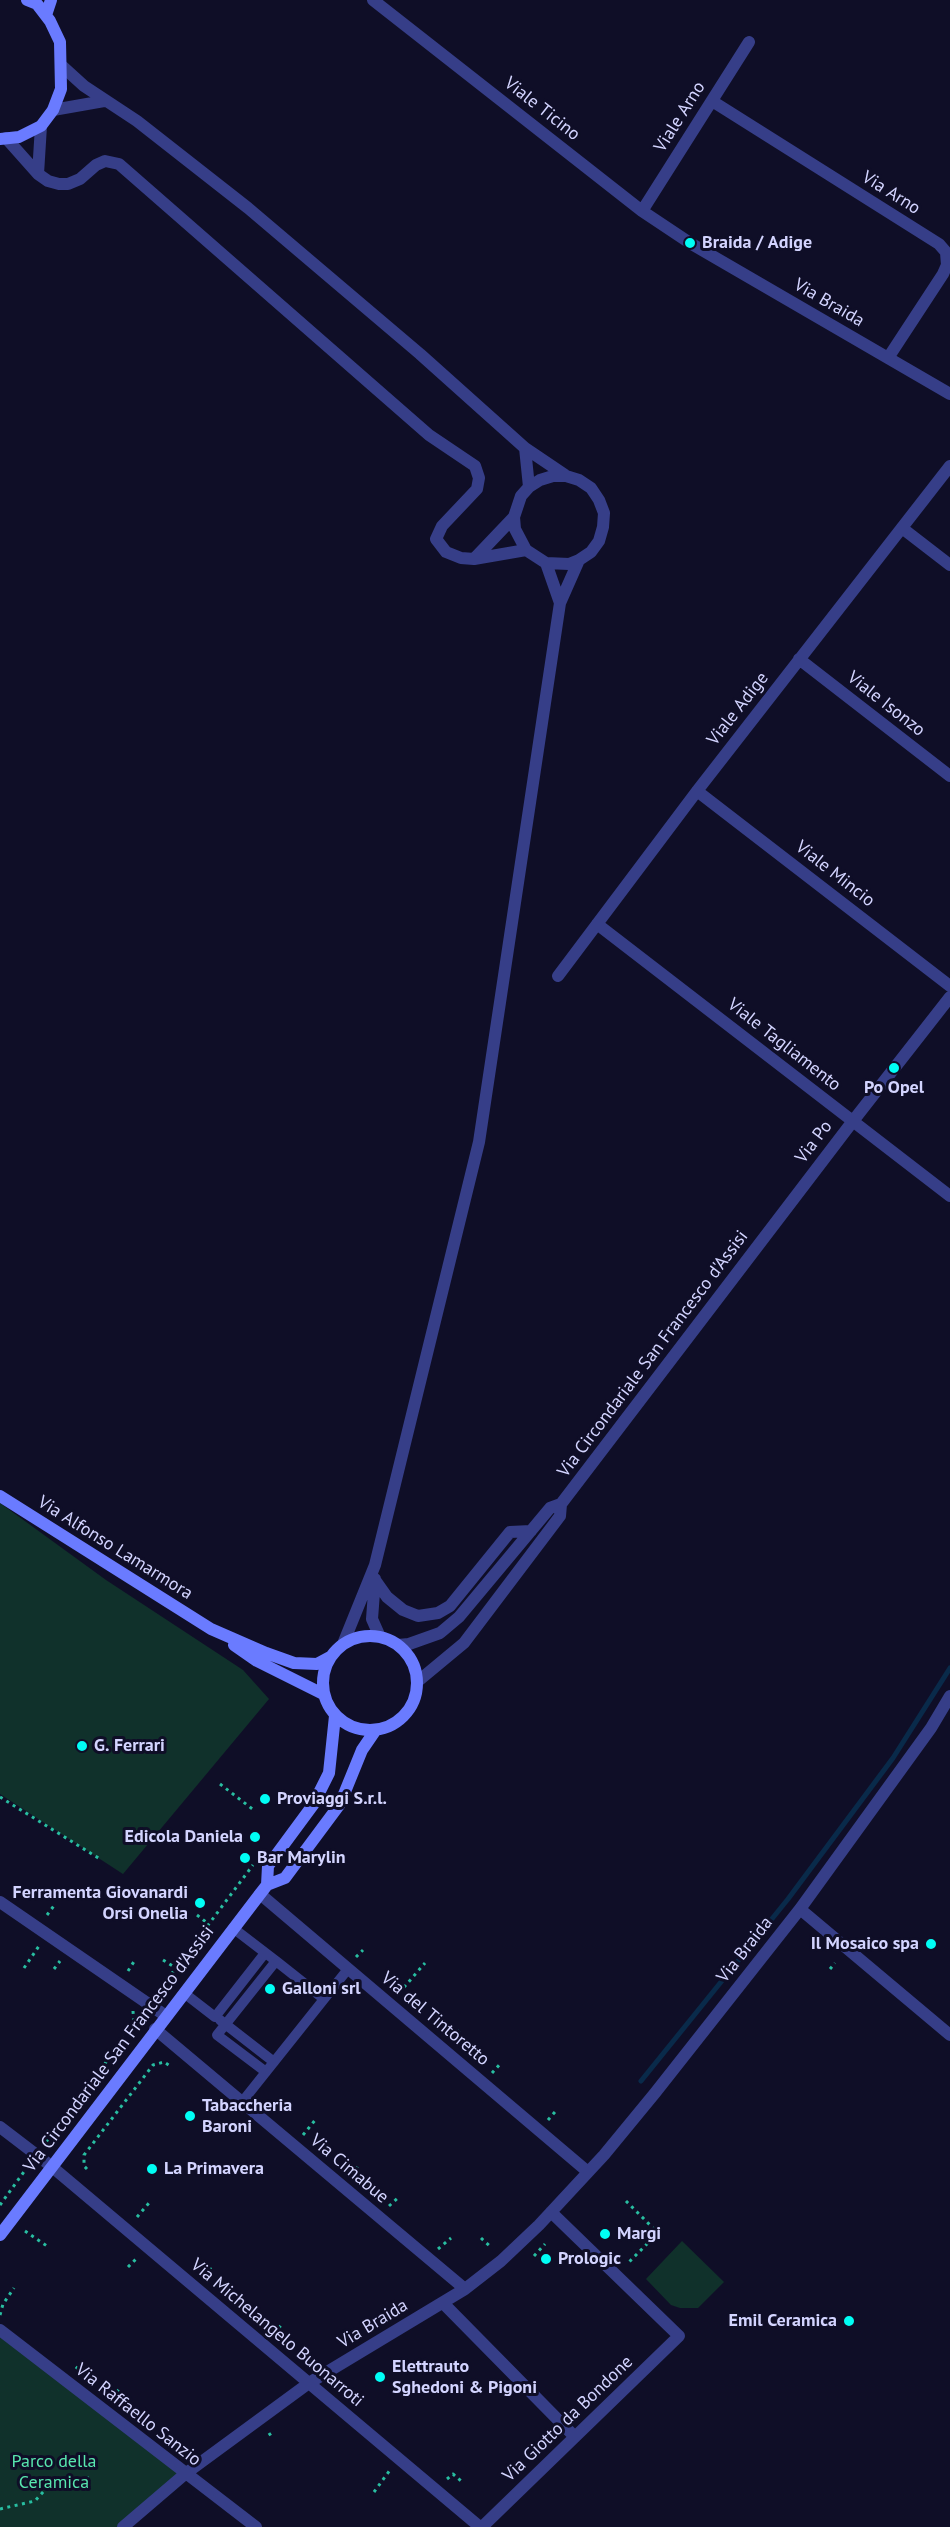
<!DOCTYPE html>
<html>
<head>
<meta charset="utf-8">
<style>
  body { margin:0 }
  canvas { display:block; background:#0f0e27 }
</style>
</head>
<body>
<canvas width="950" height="2527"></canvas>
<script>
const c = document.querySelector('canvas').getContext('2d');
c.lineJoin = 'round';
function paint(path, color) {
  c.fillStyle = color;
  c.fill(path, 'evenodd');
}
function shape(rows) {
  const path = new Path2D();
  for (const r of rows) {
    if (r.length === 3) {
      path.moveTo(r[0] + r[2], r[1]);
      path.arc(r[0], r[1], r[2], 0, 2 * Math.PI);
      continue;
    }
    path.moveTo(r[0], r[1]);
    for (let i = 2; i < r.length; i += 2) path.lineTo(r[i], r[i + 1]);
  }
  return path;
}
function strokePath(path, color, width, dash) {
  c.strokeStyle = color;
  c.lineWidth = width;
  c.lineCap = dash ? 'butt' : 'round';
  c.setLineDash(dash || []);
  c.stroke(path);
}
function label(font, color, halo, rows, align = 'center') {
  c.font = font + ' "PT Sans",sans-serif';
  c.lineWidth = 6;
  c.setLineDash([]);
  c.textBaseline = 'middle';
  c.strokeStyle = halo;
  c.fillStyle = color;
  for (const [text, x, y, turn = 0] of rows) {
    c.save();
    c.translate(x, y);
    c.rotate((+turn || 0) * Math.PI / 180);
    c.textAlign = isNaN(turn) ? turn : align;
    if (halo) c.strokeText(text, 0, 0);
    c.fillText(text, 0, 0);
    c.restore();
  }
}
const green = shape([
  [0,1503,106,1580,243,1670,269,1699,123,1874,0,1794],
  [682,2241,724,2282,698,2308,680,2308,671,2305,646,2279],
  [0,2331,186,2475,130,2527,0,2527]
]);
const stream = shape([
  [641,2081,788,1899,893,1758,950,1668]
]);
const path = shape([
  [220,1784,255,1811],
  [0,1797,100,1859],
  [47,1915,56,1903],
  [197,1915,206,1922],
  [356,1957,363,1950],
  [163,1960,176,1968],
  [24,1968,39,1946],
  [54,1969,60,1961],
  [830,1969,835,1963],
  [128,1971,135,1960],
  [158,1992,253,1865],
  [399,1993,425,1963],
  [452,2038,461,2029],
  [492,2073,500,2064],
  [548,2120,555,2112],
  [303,2135,316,2119],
  [46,2142,134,2025,133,2011],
  [87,2169,84,2166,84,2155,153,2065,164,2062,170,2066],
  [351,2175,360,2164],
  [626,2201,658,2233,627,2264],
  [0,2205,26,2169],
  [389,2206,399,2197],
  [137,2217,149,2203],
  [25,2231,47,2246],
  [481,2238,492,2248],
  [438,2249,451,2238],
  [534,2256,545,2244],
  [128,2267,138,2257],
  [204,2275,212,2266],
  [0,2315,3,2304,14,2288],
  [274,2334,282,2324],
  [76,2369,83,2360],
  [112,2398,120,2388],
  [269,2433,273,2439],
  [447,2479,453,2474,461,2481],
  [374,2492,390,2470],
  [0,2509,35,2501,53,2481,89,2478]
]);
const lane = shape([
  [233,1928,276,1961,217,2035,266,2072],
  [276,1961,324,1999],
  [184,1993,215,2017,265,1953],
  [220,2020,274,2062],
  [242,2102,348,1969]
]);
const street = shape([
  [373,0,642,211,690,243,950,394],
  [62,66,84,86,137,121,248,208,420,354,525,448,565,475],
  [712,101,939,244,946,252,947,265,943,274,888,358],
  [53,110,104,101],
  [6,138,38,174,48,181,59,184,68,184,80,179,96,165,105,161,119,164,429,435,475,466,479,478,477,489,442,526,436,539,446,552,461,558,474,559,526,550,546,563,569,564,579,560,591,552,599,541,603,527,604,513,599,500,591,488,579,480,566,476,553,476,540,480,529,487,521,496,514,517,515,529,526,550],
  [38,174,41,126],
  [642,211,749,42],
  [525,448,529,487],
  [902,528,950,565],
  [474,559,514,517],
  [546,563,560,603],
  [799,659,950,776],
  [697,791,950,986],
  [597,924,950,1196],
  [558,976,697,791,950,466],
  [375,1579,372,1619,380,1637],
  [375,1580,387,1597,403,1610,418,1616,438,1613,450,1606,510,1532,531,1531],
  [343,1644,375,1565,479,1142,560,603,579,560],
  [398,1645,409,1644,440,1633,459,1617,550,1508,561,1504],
  [417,1682,464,1643,560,1516,561,1504,853,1121,950,997],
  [260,1894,588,2172],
  [0,1902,166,2016],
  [800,1909,950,2035],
  [155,2029,465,2289],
  [0,2127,51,2166,480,2527],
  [443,2303,575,2437],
  [0,2330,256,2527],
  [123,2527,185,2474,309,2383,465,2289,501,2261,539,2225,604,2155,655,2093,800,1909,931,1728,950,1696],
  [482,2527,679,2336,551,2212]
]);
const secondary = shape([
  [46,15,51,0],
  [0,139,19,137,41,126,53,110,61,89,60,42,50,21,37,4,27,0],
  [0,1496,211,1629,266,1653,294,1663,317,1664,330,1657],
  [370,1683,47],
  [234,1645,257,1661,323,1694],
  [267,1885,268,1866,313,1805,329,1773,335,1716],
  [0,2235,260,1894,267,1885,285,1878,340,1804,362,1750,375,1731]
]);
const markers = [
  [690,243,6,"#00fef5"],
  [894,1068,6,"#00fef5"],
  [82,1746,6,"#00fef5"],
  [265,1799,6,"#00fef5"],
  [255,1837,6,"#00fef5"],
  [245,1858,6,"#00fef5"],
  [200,1903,6,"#00fef5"],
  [931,1944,6,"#00fef5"],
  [270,1989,6,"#00fef5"],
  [190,2116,6,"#00fef5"],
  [152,2169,6,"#00fef5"],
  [605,2234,6,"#00fef5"],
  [546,2259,6,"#00fef5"],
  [849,2321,6,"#00fef5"],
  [380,2377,6,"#00fef5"]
];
const streetNames = [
  ["Viale Ticino",542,109,38],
  ["Viale Arno",680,117,-58],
  ["Via Arno",891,193,32],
  ["Via Braida",829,303,30],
  ["Viale Isonzo",886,704,38],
  ["Viale Adige",738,709,-52],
  ["Viale Mincio",835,874,38],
  ["Viale Tagliamento",784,1045,38],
  ["Via Po",814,1142,-53],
  ["Via Circondariale San Francesco d'Assisi",653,1354,-53],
  ["Via Alfonso Lamarmora",115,1548,32],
  ["Via Braida",745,1950,-52],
  ["Via del Tintoretto",435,2019,40],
  ["Via Circondariale San Francesco d'Assisi",119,2049,-53],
  ["Via Cimabue",349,2169,40],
  ["Via Braida",373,2324,-31],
  ["Via Michelangelo Buonarroti",277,2333,40],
  ["Via Raffaello Sanzio",138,2415,38],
  ["Via Giotto da Bondone",568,2419,-44]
];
const poiNames = [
  ["Braida / Adige",702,243],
  ["Po Opel",894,1088,"center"],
  ["G. Ferrari",94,1746],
  ["Proviaggi S.r.l.",277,1799],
  ["Edicola Daniela",243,1837,"right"],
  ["Bar Marylin",257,1858],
  ["Ferramenta Giovanardi",188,1893,"right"],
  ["Orsi Onelia",188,1914,"right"],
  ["Il Mosaico spa",919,1944,"right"],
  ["Galloni srl",282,1989],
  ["Tabaccheria",202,2106],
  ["Baroni",202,2127],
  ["La Primavera",164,2169],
  ["Margi",617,2234],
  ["Prologic",558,2259],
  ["Emil Ceramica",837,2321,"right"],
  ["Elettrauto",392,2367],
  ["Sghedoni & Pigoni",392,2388]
];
const parkNames = [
  ["Parco della",54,2462],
  ["Ceramica",54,2483]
];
paint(green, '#10312b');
strokePath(stream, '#092a4a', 5);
strokePath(path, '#28bea1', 3, [3, 4.5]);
strokePath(lane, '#363e88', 10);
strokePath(street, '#363e88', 12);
strokePath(secondary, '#6a7bff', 12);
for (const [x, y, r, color] of markers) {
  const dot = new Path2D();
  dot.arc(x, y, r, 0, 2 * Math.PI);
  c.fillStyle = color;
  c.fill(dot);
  strokePath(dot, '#0f0e27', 2);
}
label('18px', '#d3d4ff', '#0f0e27', streetNames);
label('bold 18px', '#d3d4ff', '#0f0e27', poiNames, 'left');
label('18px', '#58e6af', '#0f0e27', parkNames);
</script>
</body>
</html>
